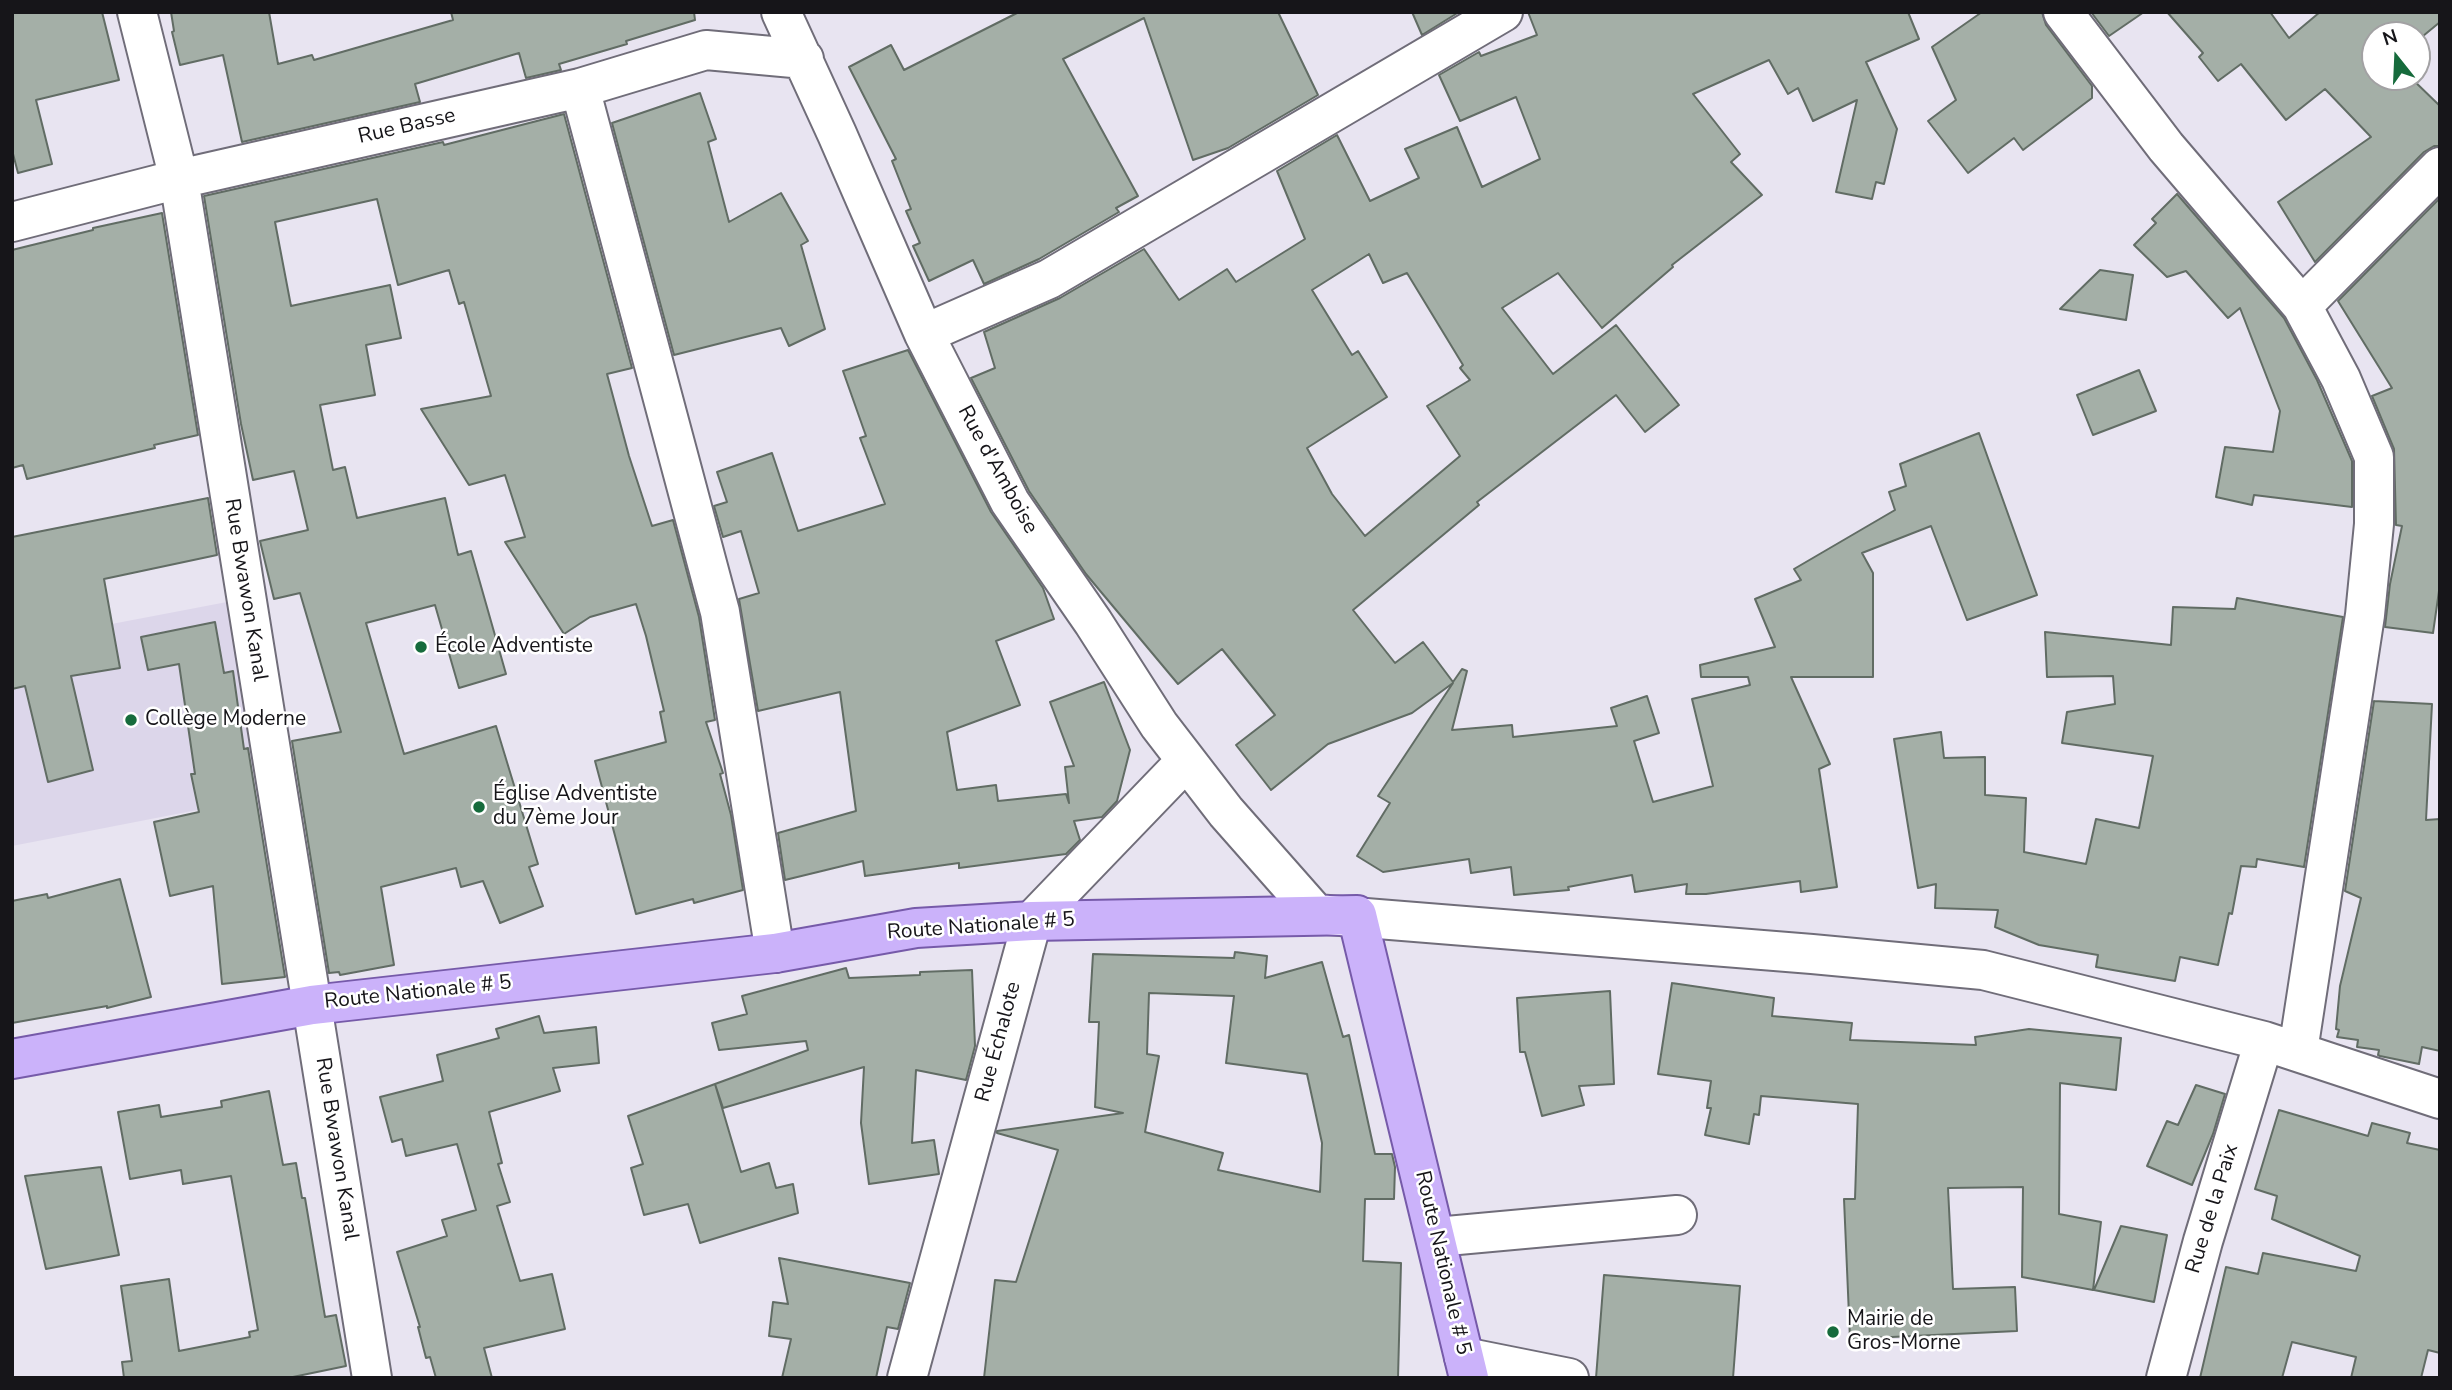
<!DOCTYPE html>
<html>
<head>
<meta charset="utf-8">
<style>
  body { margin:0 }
  #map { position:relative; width:2452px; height:1390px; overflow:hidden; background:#e8e4f1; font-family:"Nunito Sans",sans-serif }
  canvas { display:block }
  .frame { position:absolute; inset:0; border:14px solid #161519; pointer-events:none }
  .north { position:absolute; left:2361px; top:21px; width:70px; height:70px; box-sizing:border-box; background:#fff; border:2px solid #a2a1a3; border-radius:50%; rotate:342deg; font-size:19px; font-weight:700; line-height:28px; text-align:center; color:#161519 }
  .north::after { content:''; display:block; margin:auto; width:24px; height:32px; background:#166b3c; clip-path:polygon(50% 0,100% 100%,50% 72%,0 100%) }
</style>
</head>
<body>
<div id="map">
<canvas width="2452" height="1390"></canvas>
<div class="frame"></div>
<div class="north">N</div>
</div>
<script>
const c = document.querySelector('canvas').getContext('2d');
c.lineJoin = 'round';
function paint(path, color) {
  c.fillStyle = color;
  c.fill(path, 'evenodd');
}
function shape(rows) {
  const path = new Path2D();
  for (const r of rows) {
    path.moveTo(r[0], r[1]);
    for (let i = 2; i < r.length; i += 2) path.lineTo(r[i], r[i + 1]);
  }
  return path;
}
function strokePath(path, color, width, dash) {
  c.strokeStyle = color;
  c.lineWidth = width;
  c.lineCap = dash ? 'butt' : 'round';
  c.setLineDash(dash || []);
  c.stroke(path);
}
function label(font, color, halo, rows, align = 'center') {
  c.font = font + ' "Nunito Sans",sans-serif';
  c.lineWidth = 5;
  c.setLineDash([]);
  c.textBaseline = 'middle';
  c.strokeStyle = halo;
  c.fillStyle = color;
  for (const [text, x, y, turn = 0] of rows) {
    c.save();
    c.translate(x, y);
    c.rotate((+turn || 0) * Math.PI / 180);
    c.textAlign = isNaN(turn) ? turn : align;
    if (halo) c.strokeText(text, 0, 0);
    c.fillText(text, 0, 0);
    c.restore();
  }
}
const built = shape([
  [227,602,264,797,12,846,12,643]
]);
const building = shape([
  [12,12,102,12,119,80,36,100,52,164,18,173,12,150,12,12],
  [171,12,269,12,278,64,312,55,314,60,453,20,451,12,694,12,695,20,626,41,627,44,559,64,561,70,526,78,519,53,415,84,420,102,242,142,223,55,180,65,172,32,174,31,171,12],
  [1019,12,1278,12,1318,95,1228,148,1193,160,1144,18,1063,59,1138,196,1116,208,1119,212,1039,259,984,284,973,260,929,281,913,246,920,243,906,211,911,209,892,161,896,159,849,67,891,45,904,70,1019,12],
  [1412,12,1459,12,1422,35,1412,12],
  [1528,12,1908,12,1919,39,1866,62,1897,129,1884,184,1876,182,1872,199,1836,192,1857,100,1813,121,1798,88,1788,94,1769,60,1693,94,1740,154,1731,162,1762,195,1672,265,1673,267,1602,328,1558,273,1502,308,1553,374,1616,325,1679,405,1645,432,1616,395,1477,502,1479,505,1353,610,1395,663,1423,642,1453,682,1462,669,1467,671,1452,730,1512,725,1513,737,1617,726,1611,708,1647,696,1659,733,1634,741,1653,802,1713,786,1692,699,1750,685,1748,677,1701,677,1700,665,1775,647,1755,599,1801,580,1794,569,1895,510,1889,492,1906,486,1900,464,1979,433,2037,595,1967,620,1931,526,1862,553,1873,573,1873,677,1791,677,1830,764,1819,769,1837,887,1801,892,1800,881,1706,894,1686,894,1687,884,1635,892,1632,875,1568,887,1569,890,1514,895,1511,867,1471,873,1469,859,1383,872,1357,856,1390,803,1378,796,1453,683,1412,713,1328,744,1271,790,1236,745,1275,715,1222,649,1178,684,1086,574,1029,491,971,378,995,368,984,332,1060,298,1144,249,1179,300,1227,269,1236,282,1305,239,1277,171,1337,135,1370,201,1419,178,1405,149,1457,127,1482,187,1540,159,1516,97,1460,121,1439,75,1479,52,1481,56,1537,35,1528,12],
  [1369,254,1383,283,1407,273,1463,365,1460,368,1470,380,1427,406,1460,456,1365,536,1332,494,1307,448,1387,397,1358,351,1352,355,1312,290,1369,254],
  [1982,12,2042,12,2046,25,2092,86,2092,98,2023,150,2014,138,1968,173,1928,121,1956,100,1932,47,1982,12],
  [2091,12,2144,12,2109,36,2091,12],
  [2167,12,2270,12,2289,38,2320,12,2440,12,2440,22,2417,41,2417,35,2375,35,2375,77,2410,77,2440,106,2440,146,2434,146,2424,152,2315,262,2278,202,2371,137,2325,89,2286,120,2241,64,2218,81,2199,57,2203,53,2167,12],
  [700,93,716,139,708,142,729,222,781,193,808,241,801,245,825,329,789,346,781,328,674,355,612,123,700,93],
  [564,114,632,368,607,374,629,456,652,526,673,520,699,617,715,720,706,722,723,773,720,774,731,815,743,890,694,903,693,899,636,914,595,761,666,742,660,712,664,711,646,636,636,604,590,617,564,634,505,542,525,537,505,475,469,485,421,409,491,396,464,302,459,304,449,270,398,285,377,199,275,222,291,306,390,285,401,338,366,345,375,395,320,405,333,470,345,467,357,518,445,498,458,555,471,551,506,674,459,688,435,605,366,623,404,754,496,726,538,864,529,867,543,906,500,923,483,881,461,887,456,868,381,887,394,965,340,975,339,972,329,973,292,741,341,732,300,593,274,599,260,541,308,530,294,471,253,480,241,424,204,196,443,142,444,145,564,114],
  [2177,194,2284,318,2317,380,2352,461,2352,507,2254,495,2252,505,2216,497,2225,447,2273,452,2280,411,2240,308,2228,318,2186,271,2167,277,2134,245,2156,223,2152,219,2177,194],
  [2440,198,2440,584,2433,633,2385,627,2390,584,2402,526,2396,525,2394,449,2372,396,2392,388,2338,301,2440,198],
  [162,213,198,435,154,445,155,448,27,479,23,465,12,468,12,250,93,230,93,228,162,213],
  [2100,270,2133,275,2126,320,2060,309,2100,270],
  [908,350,991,512,1043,588,1054,619,996,641,1020,705,947,732,957,790,996,785,998,801,1066,794,1069,803,1065,767,1074,766,1050,702,1104,682,1130,750,1117,801,1102,817,1074,821,1080,840,1066,854,959,868,959,863,865,876,863,861,785,880,778,833,856,811,840,692,758,711,739,599,759,593,741,531,723,537,714,506,727,502,717,472,772,453,798,531,885,504,860,438,866,436,843,371,908,350],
  [2139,370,2156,411,2093,435,2077,395,2139,370],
  [208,498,217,555,104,579,120,668,71,676,93,770,48,782,25,686,12,689,12,537,208,498],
  [2237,598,2343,617,2304,867,2257,859,2256,867,2241,866,2232,914,2229,913,2218,965,2180,957,2175,981,2096,967,2098,955,2039,945,1995,927,1998,910,1935,908,1936,884,1918,888,1894,739,1941,732,1944,758,1985,757,1985,795,2026,798,2024,852,2086,864,2096,819,2139,828,2153,756,2062,743,2067,712,2115,704,2113,676,2047,677,2045,632,2171,645,2173,607,2235,609,2237,598],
  [215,622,224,673,233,671,244,749,248,748,285,977,222,984,213,886,170,896,154,822,199,812,191,774,195,774,179,664,148,670,141,637,215,622],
  [2374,701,2432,704,2426,820,2440,819,2440,1051,2422,1047,2419,1064,2380,1056,2378,1055,2379,1050,2357,1047,2358,1040,2337,1037,2339,1030,2336,1029,2340,986,2361,898,2345,891,2374,701],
  [120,879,151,997,107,1008,107,1006,12,1023,12,901,47,894,48,898,120,879],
  [1235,952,1267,956,1265,978,1322,962,1343,1037,1349,1035,1375,1154,1392,1154,1395,1167,1394,1199,1365,1199,1363,1261,1401,1263,1398,1378,984,1378,995,1280,1016,1282,1058,1150,997,1133,997,1131,1123,1113,1095,1107,1099,1022,1089,1022,1093,954,1234,958,1235,952],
  [1149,993,1234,996,1226,1063,1307,1074,1322,1143,1320,1192,1218,1170,1223,1153,1145,1132,1159,1056,1147,1054,1149,993],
  [846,968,849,978,920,975,920,972,972,970,975,1046,966,1080,916,1070,912,1143,934,1140,939,1174,869,1184,861,1123,864,1067,723,1108,715,1084,808,1050,806,1041,719,1050,712,1023,747,1014,742,996,846,968],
  [1672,983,1774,998,1772,1016,1852,1023,1850,1040,1976,1045,1975,1037,2029,1029,2121,1038,2116,1090,2060,1083,2059,1214,2101,1222,2093,1290,2022,1277,2023,1187,1948,1188,1953,1289,2015,1287,2017,1331,1850,1339,1844,1199,1855,1199,1858,1104,1761,1096,1759,1115,1754,1114,1749,1144,1705,1135,1711,1108,1707,1108,1711,1081,1658,1074,1672,983],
  [1610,991,1614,1084,1579,1086,1584,1105,1542,1116,1525,1052,1520,1052,1517,998,1610,991],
  [539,1016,544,1033,596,1027,599,1063,553,1068,560,1091,489,1112,502,1163,498,1164,510,1202,497,1206,520,1281,552,1274,565,1329,484,1348,492,1378,436,1378,430,1357,426,1358,418,1327,420,1327,397,1252,447,1236,442,1220,476,1210,457,1144,406,1156,402,1139,392,1142,380,1097,443,1081,437,1055,499,1038,496,1029,539,1016],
  [715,1084,741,1172,769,1163,776,1188,793,1184,798,1213,700,1243,688,1204,644,1215,631,1168,643,1164,628,1116,715,1084],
  [2196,1085,2225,1094,2213,1134,2192,1185,2147,1166,2167,1121,2178,1125,2196,1085],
  [269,1091,283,1165,296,1163,302,1198,305,1198,325,1317,336,1315,346,1366,288,1378,124,1378,122,1362,132,1361,121,1286,169,1279,179,1351,250,1337,249,1332,258,1330,231,1176,183,1184,181,1170,130,1179,118,1112,159,1105,161,1117,222,1107,221,1101,269,1091],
  [2279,1110,2368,1136,2372,1123,2410,1133,2407,1143,2440,1150,2440,1353,2428,1350,2421,1378,2351,1378,2356,1357,2292,1342,2282,1378,2200,1378,2226,1267,2258,1274,2263,1253,2356,1271,2360,1256,2272,1219,2277,1196,2255,1189,2279,1110],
  [101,1167,119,1255,46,1269,25,1176,101,1167],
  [2121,1226,2167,1235,2154,1302,2094,1290,2121,1226],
  [779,1258,910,1283,898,1329,887,1327,876,1378,782,1378,791,1339,769,1336,773,1302,788,1304,779,1258],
  [1604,1275,1740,1286,1733,1378,1596,1378,1604,1275]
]);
const minor = shape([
  [137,12,179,179,372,1378],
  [781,12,837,134,924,334,1010,502,1093,622,1159,725,1226,812,1316,914,1812,954,1983,970,2264,1041,2440,1099],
  [2063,12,2166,147,2302,306,2341,379,2374,457,2374,524,2365,615,2298,1051],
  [580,88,720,612,775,953],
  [12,222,179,179,580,88,706,50,804,59],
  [2302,306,2440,167],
  [924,334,1049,279,1503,12],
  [1436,1237,1677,1215],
  [1464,1357,1569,1378],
  [907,1378,1032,921,1186,761],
  [2166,1378,2203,1241,2264,1041]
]);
const major = shape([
  [12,1059,312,1005,775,953,916,928,1032,921,1357,915,1469,1378]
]);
const markers = [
  [421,647,7,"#166b3c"],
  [131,720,7,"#166b3c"],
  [479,807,7,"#166b3c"],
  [1833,1332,7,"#166b3c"]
];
const streetNames = [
  ["Rue Basse",407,127,-13],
  ["Rue d'Amboise",997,470,61],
  ["Rue Bwawon Kanal",245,590,81],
  ["Route Nationale # 5",981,927,-4],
  ["Route Nationale # 5",418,993,-6],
  ["Rue Échalote",999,1042,-75],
  ["Rue Bwawon Kanal",336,1149,81],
  ["Rue de la Paix",2213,1209,-73],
  ["Route Nationale # 5",1442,1263,77]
];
const poiNames = [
  ["École Adventiste",435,647],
  ["Collège Moderne",145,720],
  ["Église Adventiste",493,795],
  ["du 7ème Jour",493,819],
  ["Mairie de",1847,1320],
  ["Gros-Morne",1847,1344]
];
paint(built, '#dcd6ea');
paint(building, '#a4afa7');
strokePath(building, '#616c64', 2);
strokePath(minor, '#706d79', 42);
strokePath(major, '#765aa9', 42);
strokePath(minor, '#fff', 38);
strokePath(major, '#cbb2fa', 38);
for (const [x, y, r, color] of markers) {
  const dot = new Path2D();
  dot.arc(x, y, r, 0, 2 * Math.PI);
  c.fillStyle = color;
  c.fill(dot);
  strokePath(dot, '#fff', 2.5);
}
label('21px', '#161519', '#fff', streetNames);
label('21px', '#161519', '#fff', poiNames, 'left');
</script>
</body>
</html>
